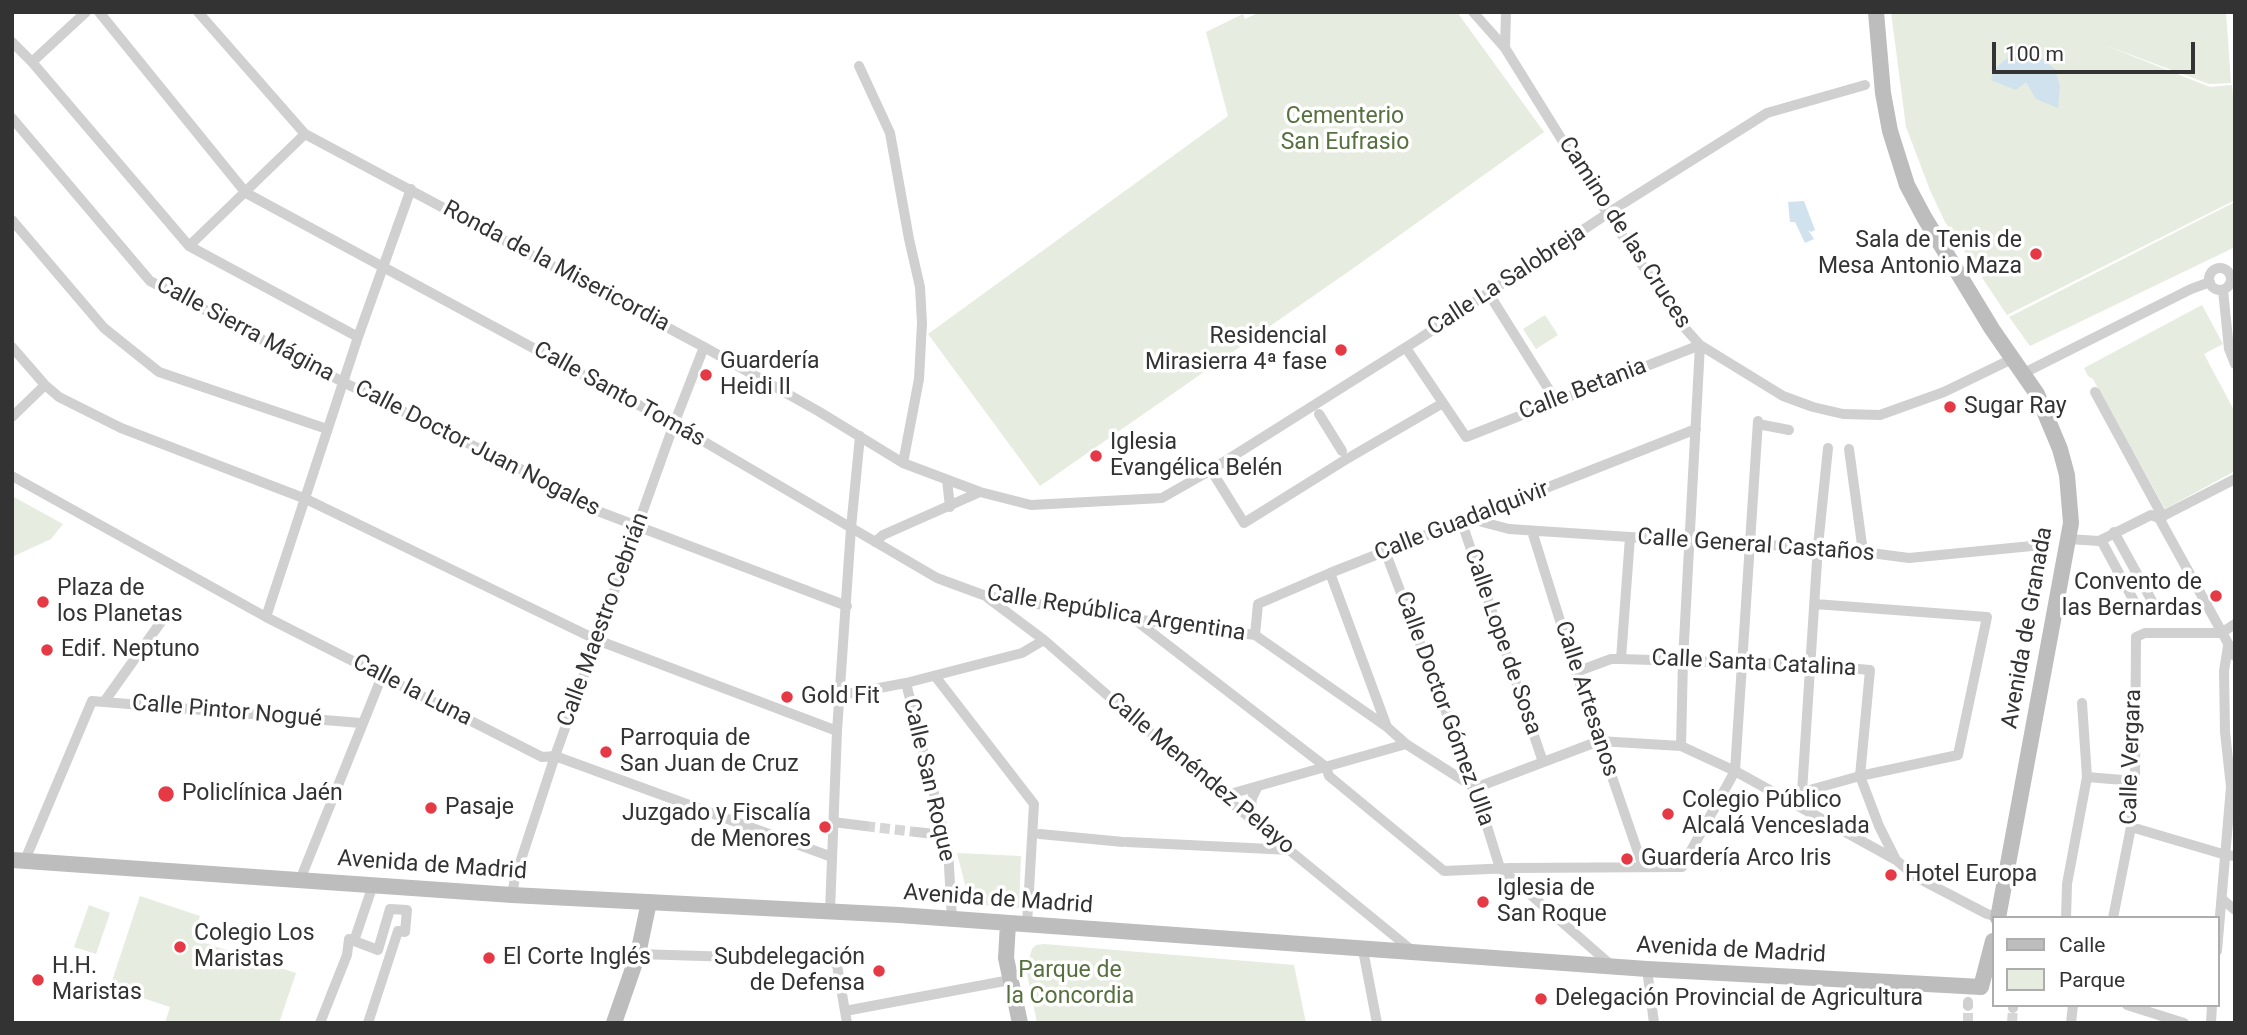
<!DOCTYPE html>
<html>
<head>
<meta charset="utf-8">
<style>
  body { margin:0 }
  #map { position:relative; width:2247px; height:1035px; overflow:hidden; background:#fff; font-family:Roboto,sans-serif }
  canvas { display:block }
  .frame { position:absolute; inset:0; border:14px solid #333; pointer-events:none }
  .legend { position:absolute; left:1992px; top:916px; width:228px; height:91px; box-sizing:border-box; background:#fff; border:2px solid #adadad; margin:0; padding:9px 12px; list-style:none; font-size:21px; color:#333 }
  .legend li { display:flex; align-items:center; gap:14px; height:35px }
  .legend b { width:35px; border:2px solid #adadad }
  .scale { position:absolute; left:1992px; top:42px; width:203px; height:32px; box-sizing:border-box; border:4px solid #333; border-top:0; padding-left:9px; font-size:21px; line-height:24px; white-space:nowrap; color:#333; -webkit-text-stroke:5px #fff; paint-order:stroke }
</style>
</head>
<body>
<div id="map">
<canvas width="2247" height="1035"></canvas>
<div class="frame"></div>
<ul class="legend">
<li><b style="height:9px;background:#bdbdbd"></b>Calle</li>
<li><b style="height:19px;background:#e6ecdf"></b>Parque</li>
</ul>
<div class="scale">100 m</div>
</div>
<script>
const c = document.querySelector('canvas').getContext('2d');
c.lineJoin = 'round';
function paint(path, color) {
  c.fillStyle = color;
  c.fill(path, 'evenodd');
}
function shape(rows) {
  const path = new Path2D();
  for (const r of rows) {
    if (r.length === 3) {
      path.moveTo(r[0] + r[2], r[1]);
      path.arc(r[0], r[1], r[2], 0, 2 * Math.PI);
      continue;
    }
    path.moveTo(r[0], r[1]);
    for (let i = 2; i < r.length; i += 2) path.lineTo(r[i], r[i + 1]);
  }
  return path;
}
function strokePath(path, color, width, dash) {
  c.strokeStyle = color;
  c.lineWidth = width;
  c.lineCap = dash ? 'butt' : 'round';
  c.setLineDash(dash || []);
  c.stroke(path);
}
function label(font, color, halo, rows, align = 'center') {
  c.font = font + ' Roboto,sans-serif';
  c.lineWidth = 7;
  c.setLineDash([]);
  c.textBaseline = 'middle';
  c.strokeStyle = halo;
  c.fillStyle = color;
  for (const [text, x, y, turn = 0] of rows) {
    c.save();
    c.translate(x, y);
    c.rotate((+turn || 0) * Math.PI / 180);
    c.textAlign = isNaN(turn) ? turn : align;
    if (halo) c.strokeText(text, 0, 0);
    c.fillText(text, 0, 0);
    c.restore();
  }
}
const green = shape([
  [1260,12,1457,12,1544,132,1355,267,1040,486,928,334,1228,116,1206,32,1243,14,1245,19],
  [1891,12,2020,12,2026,14,2023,12,2226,12,2231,83,2209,84,2102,44,2210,87,2232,85,2235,118,2235,200,2007,315,1945,222,1930,190,1906,127],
  [2235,202,2235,247,2030,346,2009,317],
  [2202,305,2223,344,2204,354,2235,412,2235,471,2165,509,2093,379,2088,376,2084,368],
  [1545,315,1558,335,1536,349,1523,329],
  [12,496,63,524,51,539,12,557],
  [957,853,1021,856,1019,908,970,904],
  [140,896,200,916,193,939,296,973,279,1023,165,1023,170,1007,110,987],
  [89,905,110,913,96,954,74,947],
  [1044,944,1294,965,1306,1023,1037,1023,1026,969,1032,949,1036,945]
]);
const water = shape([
  [2019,53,2037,55,2055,69,2060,86,2058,108,2036,99,2026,82,2016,90,1991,80,1994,71,2000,64,2010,56],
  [1804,201,1815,230,1811,232,1808,230,1814,239,1805,243,1795,222,1790,222,1788,202]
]);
const streetTunnel = shape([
  [865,826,916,832],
  [1968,1023,1968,1006],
  [2012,1023,2013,1008]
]);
const street = shape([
  [99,12,246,193,674,424,937,578,986,596,1134,619,1255,635,1387,727,1406,744,1475,788,1599,741,1681,746,1735,771,1896,860,1916,877,1987,914,1998,917],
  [198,12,305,134,704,347,818,411,903,463,980,492,1031,505,1162,498,1211,470,1419,339,1616,208,1767,113,1865,85],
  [1473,12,1505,48,1608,214,1683,326,1700,345,1783,396,1813,407,1843,414,1880,415,1944,392,2014,358],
  [12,42,32,62,189,246,358,337],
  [1505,48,1506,12],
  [32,62,86,12],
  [859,66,890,133,909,239,920,287,922,323,919,379,903,463],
  [12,118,150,281,343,382,543,480,595,510,847,606],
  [12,220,104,328,159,372,327,429],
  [189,246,305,134],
  [2220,279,11],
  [2223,290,2229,349,2235,364],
  [1489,294,1556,401],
  [12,347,45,385,59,397,121,428,306,499,597,640,837,731],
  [1406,348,1466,437,1700,345,1683,660,1681,746],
  [2024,373,2191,289,2210,282],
  [2095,392,2163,517],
  [1319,414,1342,451],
  [12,417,45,385],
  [1758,424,1789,430],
  [1849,449,1863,552],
  [1211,470,1244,523,1345,460,1443,403],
  [12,476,266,617,542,757,555,756,832,857],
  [947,480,950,507],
  [2159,518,2235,656],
  [2159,518,2235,479],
  [1471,519,1509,529,1750,545,1818,546,1909,558,2042,545],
  [1462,523,1543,762],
  [1532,531,1576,672,1643,867],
  [2068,539,2099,541,2151,515,2159,518],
  [2101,540,2134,601,2145,613,2152,601,2114,532],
  [875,542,883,535,980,492],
  [1385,551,1475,788,1500,868],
  [1330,573,1387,727],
  [988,598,1044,640,1223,796,1414,952],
  [266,617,358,337,411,189],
  [1134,619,1326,767],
  [1255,635,1258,604,1330,573,1696,429],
  [1621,659,1630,537],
  [1576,672,1611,659,1621,659,1811,665,1870,670,1860,776,1879,826,1896,860],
  [935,676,1034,804,1027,924],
  [906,683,948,849,952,919],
  [841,695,906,683,1022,653,1044,640],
  [104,702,163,619],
  [1326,767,1329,776,1444,871,1510,868,1682,867,1735,771,1758,421],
  [2087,777,2135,781],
  [1802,792,1818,546,1828,448],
  [1223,796,1406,744],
  [1781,798,1860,776,1958,755,1987,617,1815,604],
  [833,822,865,826],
  [1255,822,1251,807,1252,798,1257,788],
  [2131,827,2226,855,2235,856],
  [916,832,944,835],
  [1040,834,1123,842],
  [1127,842,1290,850],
  [25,860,92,701,361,723],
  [1500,868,1611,965],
  [300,880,382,676],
  [512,895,515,878,555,756,674,424,704,347],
  [2222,899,2235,910],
  [830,911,837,731,851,528,860,436],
  [2066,918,2067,884,2087,777,2082,703],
  [2113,918,2131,827,2135,781,2136,637,2145,633,2221,633,2235,624],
  [354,941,373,885],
  [1363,950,1377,1023],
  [2217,951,2231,787,2225,732,2224,671,2228,646],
  [638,954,830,960,837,965,847,1023],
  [1647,969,1654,1023],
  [2127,1005,2184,1023],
  [1968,1006,1968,1002],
  [2013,1008,2013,1005],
  [845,1011,1010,980],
  [320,1023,347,955,349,939,378,950,390,909,407,910,405,932,398,931,368,1023],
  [2071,1023,2073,1005],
  [2211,1023,2212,1005]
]);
const secondary = shape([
  [1876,12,1883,93,1890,131,1907,185,1924,217,1992,329,2037,394,2060,449,2067,475,2071,523,1998,918],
  [12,860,512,895,899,915,1647,969,1945,985,1981,987,1993,941],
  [1008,923,1006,958,1020,1023],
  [614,1023,638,954,649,902]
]);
const markers = [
  [2036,254,7,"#e63946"],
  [1341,350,7,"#e63946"],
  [706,375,7,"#e63946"],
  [1950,407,7,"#e63946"],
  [1096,456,7,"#e63946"],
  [2216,596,7,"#e63946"],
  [43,602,7,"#e63946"],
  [47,650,7,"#e63946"],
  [787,697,7,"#e63946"],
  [606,752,7,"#e63946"],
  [166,794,9,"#e63946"],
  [431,808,7,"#e63946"],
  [1668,814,7,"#e63946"],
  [825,827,7,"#e63946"],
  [1627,859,7,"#e63946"],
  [1891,875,7,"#e63946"],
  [1483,902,7,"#e63946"],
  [180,947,7,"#e63946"],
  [489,958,7,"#e63946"],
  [879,971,7,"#e63946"],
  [38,980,7,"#e63946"],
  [1541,999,7,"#e63946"]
];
const parkNames = [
  ["Cementerio",1345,117],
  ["San Eufrasio",1345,143],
  ["Parque de",1070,971],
  ["la Concordia",1070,997]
];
const streetNames = [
  ["Camino de las Cruces",1624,233,57],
  ["Ronda de la Misericordia",556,267,28],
  ["Calle La Salobreja",1507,281,-33],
  ["Calle Sierra Mágina",245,330,28],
  ["Calle Betania",1583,390,-21],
  ["Calle Santo Tomás",619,395,29],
  ["Calle Doctor Juan Nogales",477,449,27],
  ["Calle Guadalquivir",1462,522,-21],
  ["Calle General Castaños",1756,546,4],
  ["Calle República Argentina",1116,614,9],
  ["Calle Maestro Cebrián",604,620,-70],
  ["Avenida de Granada",2028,628,-80],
  ["Calle Lope de Sosa",1502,642,71],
  ["Calle Santa Catalina",1754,664,3],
  ["Calle la Luna",412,691,27],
  ["Calle Artesanos",1586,699,72],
  ["Calle Doctor Gómez Ulla",1444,709,70],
  ["Calle Pintor Nogué",227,712,5],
  ["Calle Vergara",2132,757,-88],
  ["Calle Menéndez Pelayo",1200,774,40],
  ["Calle San Roque",928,780,77],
  ["Avenida de Madrid",432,866,4],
  ["Avenida de Madrid",998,900,4],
  ["Avenida de Madrid",1731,951,3]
];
const poiNames = [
  ["Sala de Tenis de",2022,241,"right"],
  ["Mesa Antonio Maza",2022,267,"right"],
  ["Residencial",1327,337,"right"],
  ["Mirasierra 4ª fase",1327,363,"right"],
  ["Guardería",720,362],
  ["Heidi II",720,388],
  ["Sugar Ray",1964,407],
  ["Iglesia",1110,443],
  ["Evangélica Belén",1110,469],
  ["Convento de",2202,583,"right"],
  ["las Bernardas",2202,609,"right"],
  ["Plaza de",57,589],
  ["los Planetas",57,615],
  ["Edif. Neptuno",61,650],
  ["Gold Fit",801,697],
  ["Parroquia de",620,739],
  ["San Juan de Cruz",620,765],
  ["Policlínica Jaén",182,794],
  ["Colegio Público",1682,801],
  ["Alcalá Venceslada",1682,827],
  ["Pasaje",445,808],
  ["Juzgado y Fiscalía",811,814,"right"],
  ["de Menores",811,840,"right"],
  ["Guardería Arco Iris",1641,859],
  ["Hotel Europa",1905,875],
  ["Iglesia de",1497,889],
  ["San Roque",1497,915],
  ["Colegio Los",194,934],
  ["Maristas",194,960],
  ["El Corte Inglés",503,958],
  ["Subdelegación",865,958,"right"],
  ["de Defensa",865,984,"right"],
  ["H.H.",52,967],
  ["Maristas",52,993],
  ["Delegación Provincial de Agricultura",1555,999]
];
paint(green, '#e6ecdf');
paint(water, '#cfe2ee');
strokePath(streetTunnel, '#d6d6d6', 10, [10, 5]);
strokePath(street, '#d0d0d0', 10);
strokePath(secondary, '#bdbdbd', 16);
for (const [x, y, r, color] of markers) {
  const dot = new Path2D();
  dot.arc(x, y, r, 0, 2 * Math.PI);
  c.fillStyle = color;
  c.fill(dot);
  strokePath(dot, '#fff', 2.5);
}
label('23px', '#56703f', '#fff', parkNames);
label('23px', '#333', '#fff', streetNames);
label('23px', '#333', '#fff', poiNames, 'left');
</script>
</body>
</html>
